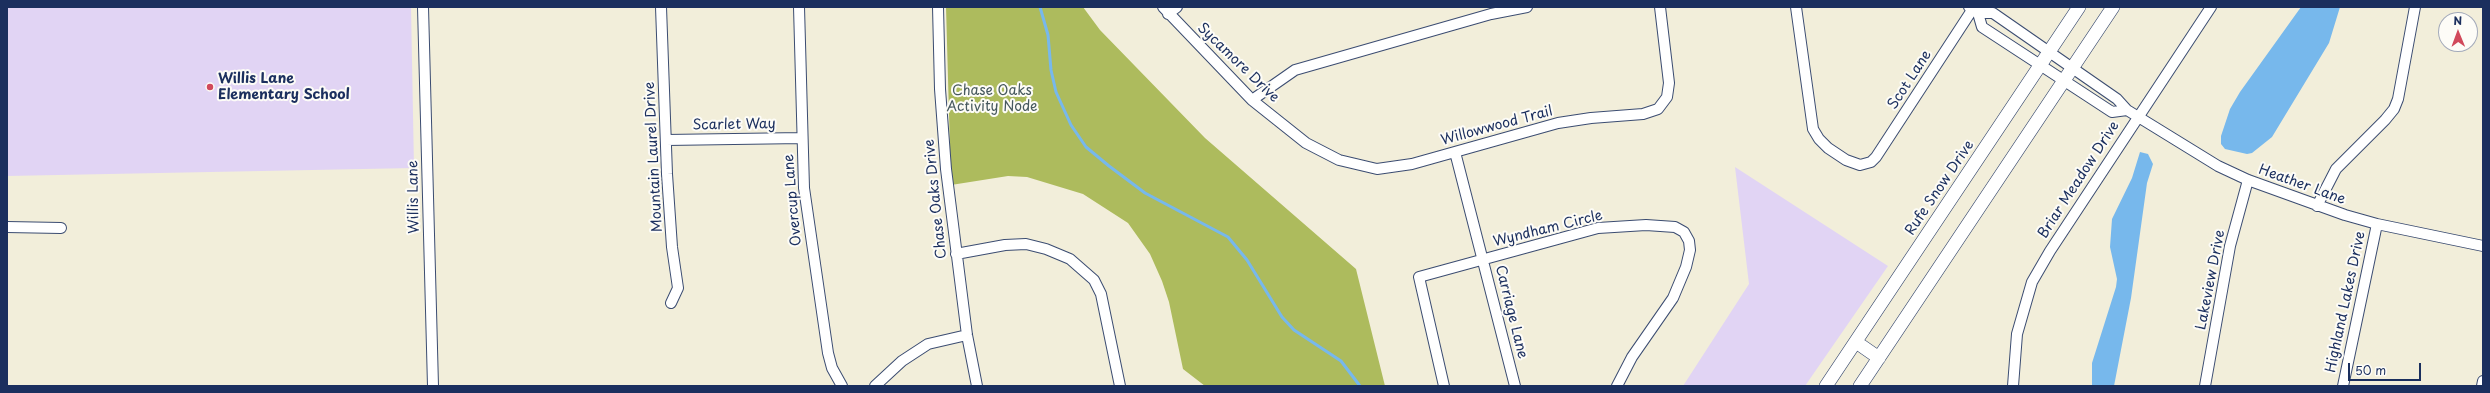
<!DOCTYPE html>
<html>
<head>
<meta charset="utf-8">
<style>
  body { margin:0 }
  #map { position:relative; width:2490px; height:393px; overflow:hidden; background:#f2eeda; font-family:"Playpen Sans",sans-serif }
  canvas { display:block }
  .frame { position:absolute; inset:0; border:8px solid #1b2f5e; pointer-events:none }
  .north { position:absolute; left:2438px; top:12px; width:40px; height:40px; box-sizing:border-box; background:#fdfcf7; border:1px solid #a3aaba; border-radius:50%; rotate:359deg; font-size:11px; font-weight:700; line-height:16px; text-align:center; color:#1b2f5e }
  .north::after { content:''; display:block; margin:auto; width:14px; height:18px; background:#d1495b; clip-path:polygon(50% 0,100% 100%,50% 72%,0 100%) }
  .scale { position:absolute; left:2348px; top:363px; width:73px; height:18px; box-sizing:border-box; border:2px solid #1b2f5e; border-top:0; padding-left:5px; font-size:12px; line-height:14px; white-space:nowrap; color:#1b2f5e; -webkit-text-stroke:3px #fdfcf7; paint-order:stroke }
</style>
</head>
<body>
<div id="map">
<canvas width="2490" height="393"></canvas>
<div class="frame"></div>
<div class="north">N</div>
<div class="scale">50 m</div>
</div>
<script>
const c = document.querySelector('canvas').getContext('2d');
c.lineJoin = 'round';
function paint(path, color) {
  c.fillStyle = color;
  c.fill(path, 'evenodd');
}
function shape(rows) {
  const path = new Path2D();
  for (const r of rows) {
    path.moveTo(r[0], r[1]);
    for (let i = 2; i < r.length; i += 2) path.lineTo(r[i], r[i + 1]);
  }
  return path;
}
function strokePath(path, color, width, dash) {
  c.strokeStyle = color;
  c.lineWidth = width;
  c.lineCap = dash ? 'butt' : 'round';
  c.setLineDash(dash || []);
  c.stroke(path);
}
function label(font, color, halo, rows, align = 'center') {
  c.font = font + ' "Playpen Sans",sans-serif';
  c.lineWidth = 4;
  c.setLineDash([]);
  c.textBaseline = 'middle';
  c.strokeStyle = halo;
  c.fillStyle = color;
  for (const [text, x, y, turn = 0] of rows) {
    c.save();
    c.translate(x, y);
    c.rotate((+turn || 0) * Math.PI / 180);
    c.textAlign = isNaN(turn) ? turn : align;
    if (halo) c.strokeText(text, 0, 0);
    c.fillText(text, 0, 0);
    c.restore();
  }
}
const built = shape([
  [7,7,411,7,414,168,7,176],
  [1735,167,1888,266,1805,386,1683,386,1749,284]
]);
const green = shape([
  [946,7,1083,7,1100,30,1205,138,1356,269,1385,386,1205,386,1183,369,1169,302,1162,281,1150,254,1128,223,1083,194,1027,177,1008,176,951,185]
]);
const water = shape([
  [2301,7,2340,7,2329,43,2272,137,2252,153,2247,154,2225,149,2221,144,2221,136,2230,109,2240,92],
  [2140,152,2148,154,2153,164,2147,183,2131,298,2114,386,2092,386,2092,363,2116,287,2117,279,2110,247,2112,219,2132,178]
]);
const stream = shape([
  [1040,7,1048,35,1051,70,1056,92,1071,125,1086,147,1109,166,1145,193,1228,237,1247,260,1282,317,1294,330,1341,361,1360,386]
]);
const minor = shape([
  [423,7,433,386],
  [661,7,667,174,672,247,678,288,671,303],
  [799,7,804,188,828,353,832,368,842,386],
  [938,7,940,89,946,169,967,335,977,386],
  [1163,7,1252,100,1306,143,1339,160,1377,169,1412,164,1558,123,1591,118,1643,114,1658,109,1667,97,1669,83,1660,7],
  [1796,7,1813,129,1819,139,1828,148,1846,160,1860,165,1871,162,1876,157,1974,7],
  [1969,7,1978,13,1993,13,2117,99,2127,110,2218,166,2248,180,2345,215,2377,224,2483,246],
  [1978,13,1982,27,2112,112,2127,110],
  [1168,14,1177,7],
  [1252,100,1295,70,1491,14,1527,7],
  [666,140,802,138],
  [1455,152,1515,386],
  [2317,206,2336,169,2385,120,2394,109,2398,99,2415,7],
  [7,227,61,228],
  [956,254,1005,245,1026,244,1046,249,1070,259,1094,280,1101,294,1120,386],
  [875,386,902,361,928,344,967,335],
  [1444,386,1419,277,1598,228,1646,225,1675,227,1684,232,1689,241,1690,250,1686,267,1673,298,1632,357,1617,386],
  [2013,386,2017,334,2032,282,2050,251,2211,7],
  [2205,386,2230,246,2248,180],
  [2343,386,2377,224],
  [2482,386,2483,381]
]);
const major = shape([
  [1856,342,1879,358],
  [1826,386,2079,7],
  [1860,386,2113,7]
]);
const markers = [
  [210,87,4,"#d1495b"]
];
const streetNames = [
  ["Sycamore Drive",1238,63,44],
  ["Scot Lane",1910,80,-57],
  ["Scarlet Way",734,125,-1],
  ["Willowwood Trail",1497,126,-15],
  ["Mountain Laurel Drive",654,157,-93],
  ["Briar Meadow Drive",2079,180,-57],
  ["Heather Lane",2302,185,20],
  ["Rufe Snow Drive",1940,188,-56],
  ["Willis Lane",414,197,-91],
  ["Chase Oaks Drive",936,199,-96],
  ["Overcup Lane",793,200,-95],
  ["Wyndham Circle",1548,229,-14],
  ["Lakeview Drive",2211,280,-79],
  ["Highland Lakes Drive",2346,302,-78],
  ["Carriage Lane",1511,312,76]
];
const poiNames = [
  ["Willis Lane",218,79],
  ["Elementary School",218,95]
];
const parkNames = [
  ["Chase Oaks",992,91],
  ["Activity Node",992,107]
];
paint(built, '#e1d4f4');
paint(green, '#adbb5d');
paint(water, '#77b8ec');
strokePath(stream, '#77b8ec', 3);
strokePath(minor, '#3b4c71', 12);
strokePath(major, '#3b4c71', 14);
strokePath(minor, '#fff', 10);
strokePath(major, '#fff', 13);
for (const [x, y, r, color] of markers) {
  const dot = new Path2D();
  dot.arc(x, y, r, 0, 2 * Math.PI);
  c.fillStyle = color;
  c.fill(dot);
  strokePath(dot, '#fdfcf7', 1.5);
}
label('14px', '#1b2f5e', '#fdfcf7', streetNames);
label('bold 14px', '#1b2f5e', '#fdfcf7', poiNames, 'left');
label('14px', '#47595e', '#fdfcf7', parkNames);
</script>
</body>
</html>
